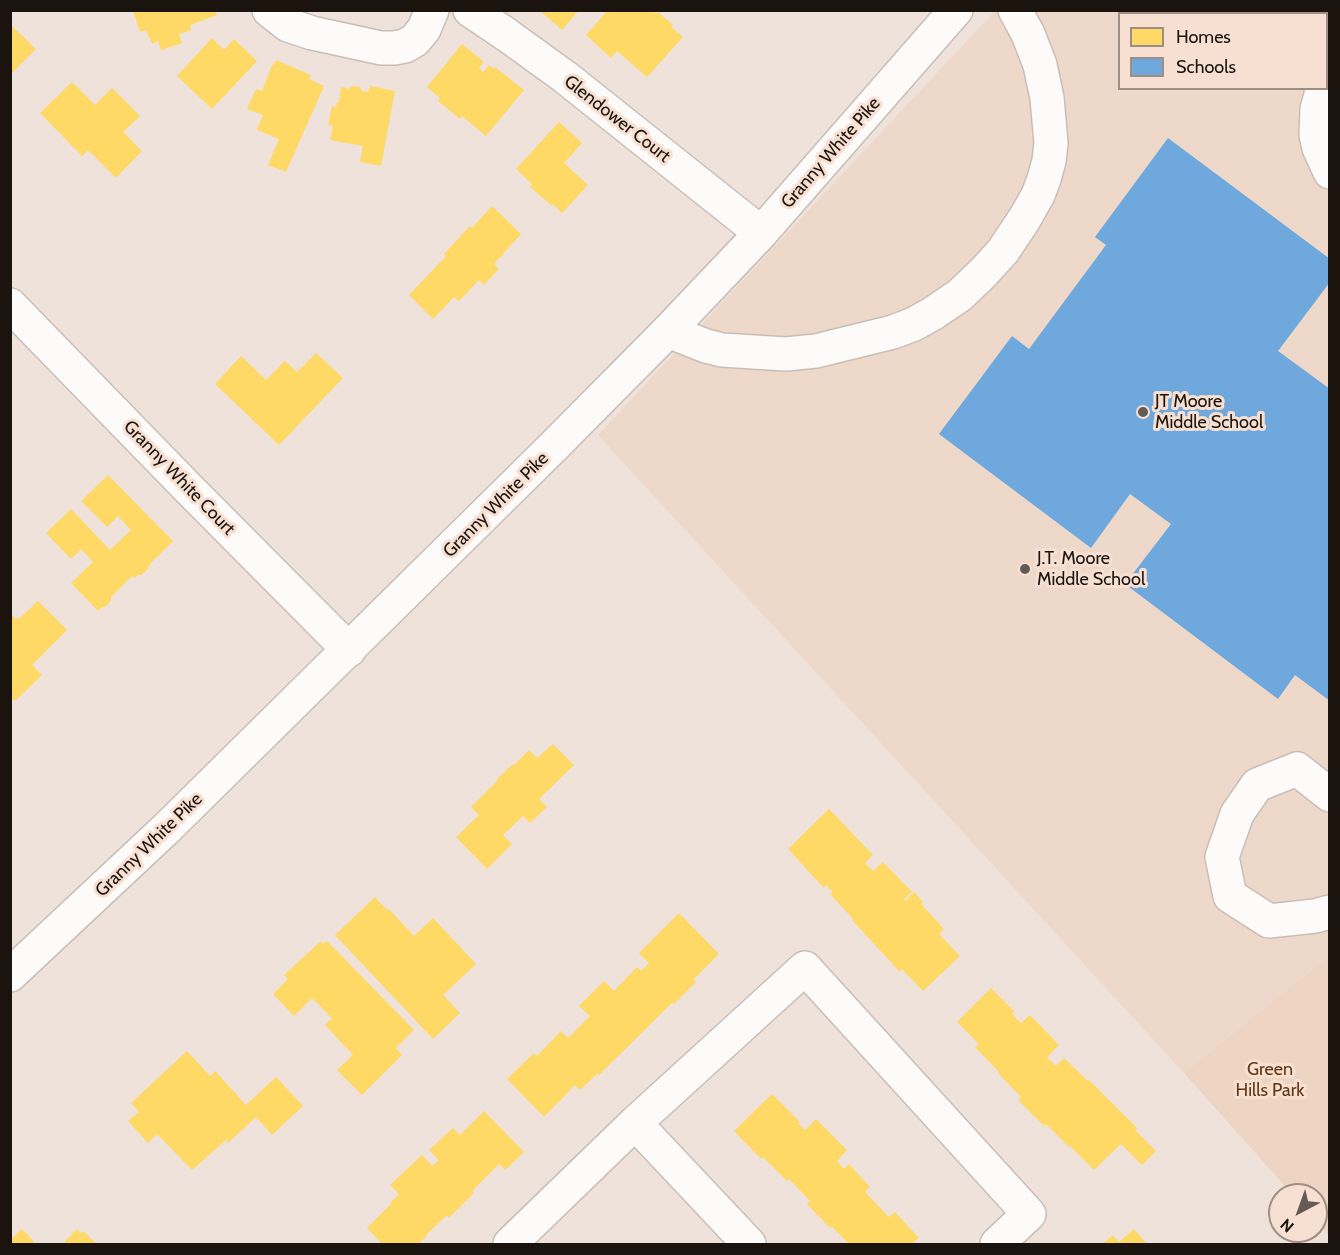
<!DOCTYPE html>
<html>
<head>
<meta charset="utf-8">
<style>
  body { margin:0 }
  #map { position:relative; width:1340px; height:1255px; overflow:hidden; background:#efe2da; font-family:Cabin,sans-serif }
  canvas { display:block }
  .frame { position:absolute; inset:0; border:12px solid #1a130e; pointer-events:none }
  .legend { position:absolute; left:1118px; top:12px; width:210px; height:78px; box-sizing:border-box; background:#f7e0d2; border:2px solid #9f8e84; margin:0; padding:8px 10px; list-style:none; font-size:18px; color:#1a130e }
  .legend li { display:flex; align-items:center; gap:12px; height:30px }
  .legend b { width:30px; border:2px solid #9f8e84 }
  .north { position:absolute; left:1268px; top:1183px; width:60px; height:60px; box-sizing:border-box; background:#f7e0d2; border:2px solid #9f8e84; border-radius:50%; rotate:221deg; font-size:16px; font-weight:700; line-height:24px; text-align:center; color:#1a130e }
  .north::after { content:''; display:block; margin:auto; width:21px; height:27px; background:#655b55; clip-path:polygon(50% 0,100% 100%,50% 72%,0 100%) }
</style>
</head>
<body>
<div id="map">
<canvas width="1340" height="1255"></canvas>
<div class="frame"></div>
<ul class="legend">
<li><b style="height:16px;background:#ffd966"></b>Homes</li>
<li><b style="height:16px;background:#6fa8dc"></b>Schools</li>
</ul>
<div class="north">N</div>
</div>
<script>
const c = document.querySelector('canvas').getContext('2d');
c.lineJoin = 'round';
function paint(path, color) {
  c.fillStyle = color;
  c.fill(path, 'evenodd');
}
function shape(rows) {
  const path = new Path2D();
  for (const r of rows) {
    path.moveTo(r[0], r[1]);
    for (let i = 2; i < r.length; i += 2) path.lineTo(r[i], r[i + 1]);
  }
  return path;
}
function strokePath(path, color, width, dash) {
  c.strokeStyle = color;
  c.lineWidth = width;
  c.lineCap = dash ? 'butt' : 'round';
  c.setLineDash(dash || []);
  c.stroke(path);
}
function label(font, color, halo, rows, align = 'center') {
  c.font = font + ' Cabin,sans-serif';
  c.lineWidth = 6;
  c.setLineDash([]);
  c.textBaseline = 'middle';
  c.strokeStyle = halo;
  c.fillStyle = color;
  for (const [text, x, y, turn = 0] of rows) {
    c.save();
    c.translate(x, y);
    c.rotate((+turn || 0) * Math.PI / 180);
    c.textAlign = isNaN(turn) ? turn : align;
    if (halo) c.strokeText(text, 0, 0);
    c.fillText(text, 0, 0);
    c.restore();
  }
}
const built = shape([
  [1288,10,1294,13,1120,14,1120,88,1326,88,1327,31,1329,33,1329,956,1184,1073,598,435,995,11]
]);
const green = shape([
  [1329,956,1329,1236,1316,1221,1316,1195,1293,1195,1184,1073]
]);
const homes = shape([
  [133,10,215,10,217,15,190,25,191,30,179,34,182,43,161,50,158,41,152,44,146,30,140,32],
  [539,10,579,10,562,30],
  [608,10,652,10,656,14,658,12,673,25,671,27,683,37,647,77,617,51,611,58,586,35],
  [10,24,36,49,10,75],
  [212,38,224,50,234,39,257,61,212,109,177,76],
  [462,44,484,62,479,68,483,72,489,65,494,69,495,67,524,90,486,136,462,116,460,119,438,101,440,98,427,87],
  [276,60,311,75,309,79,324,86,286,172,268,165,279,139,257,130,263,115,247,109,256,89,262,91,272,65,273,66],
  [72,82,95,105,112,88,140,116,123,132,142,151,116,178,88,150,82,156,40,113],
  [352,86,360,87,362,91,368,92,370,86,395,91,381,166,360,162,363,146,330,140,333,126,328,125,332,106,336,107,337,102,339,102,341,87,349,89],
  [559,122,582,143,564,163,588,185,562,213,553,204,552,206,530,187,532,184,516,169],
  [492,206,521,234,494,264,499,269,484,285,479,280,459,301,454,297,433,319,409,295,446,256,444,254,470,226,472,228],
  [316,353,343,378,279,445,215,384,241,356,266,380,285,361,297,372],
  [108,475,173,541,149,565,148,569,141,575,138,575,135,578,132,576,111,597,111,601,105,607,102,607,98,611,71,583,93,562,81,549,71,559,46,533,71,509,110,550,131,530,118,516,107,527,81,501],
  [38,601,67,630,32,665,42,675,15,701,10,697,10,614,16,619,18,617,19,619],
  [553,744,574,765,539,799,547,807,530,823,523,816,503,835,512,844,487,869,456,837,479,815,471,807,498,780,497,779,513,764,514,765,529,750,537,758],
  [829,809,873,855,865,863,873,871,883,862,912,892,903,900,905,901,914,892,923,902,921,904,944,929,939,934,960,956,923,991,902,969,900,972,852,920,853,919,830,894,833,892,826,885,824,888,788,849],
  [375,897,387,910,389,909,414,936,433,918,476,964,443,995,460,1013,433,1039,335,935],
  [679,913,719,954,694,979,696,982,674,1004,672,1003,599,1075,598,1073,580,1090,575,1085,544,1117,507,1079,534,1053,537,1056,561,1031,568,1038,590,1016,579,1006,604,981,614,991,637,967,641,971,649,963,639,953],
  [321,941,323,944,327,941,414,1030,396,1048,402,1055,362,1095,337,1070,353,1055,325,1025,332,1018,312,998,294,1016,273,994,288,979,284,975],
  [991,988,1014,1011,1012,1014,1021,1023,1030,1015,1059,1045,1047,1057,1056,1066,1064,1058,1088,1081,1089,1080,1137,1128,1135,1130,1156,1151,1142,1165,1121,1144,1094,1170,1070,1146,1069,1147,1046,1124,1044,1126,1018,1100,1021,1097,998,1073,999,1072,975,1047,979,1044,957,1022],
  [187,1051,210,1076,215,1071,246,1105,276,1077,303,1106,272,1135,256,1117,228,1143,226,1140,192,1170,157,1134,148,1143,128,1121,139,1112,131,1103],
  [772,1094,800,1122,798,1123,805,1130,816,1119,847,1150,837,1161,844,1169,849,1164,870,1187,865,1192,889,1217,895,1212,919,1238,912,1244,849,1244,832,1227,830,1228,807,1204,810,1201,789,1179,787,1181,763,1157,761,1159,734,1131],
  [484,1111,524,1152,505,1170,499,1164,472,1191,474,1193,449,1218,447,1215,426,1235,427,1236,418,1244,382,1244,367,1228,391,1204,390,1203,399,1194,390,1185,422,1155,432,1166,439,1160,429,1150,453,1128,460,1135],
  [22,1229,36,1244,10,1244,10,1240],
  [77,1229,81,1233,83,1231,97,1244,67,1244,64,1242],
  [1134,1229,1147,1244,1102,1244,1113,1235,1119,1242]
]);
const schools = shape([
  [1168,138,1330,259,1330,282,1278,351,1330,389,1330,701,1295,675,1278,699,1125,584,1171,524,1130,494,1091,548,939,434,1012,336,1029,349,1106,245,1095,237]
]);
const minor = shape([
  [269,10,288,25,312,33,381,48,394,48,405,46,415,40,424,29,432,10],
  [470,10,507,35,565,77,761,233],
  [1323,88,1317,109,1316,135,1319,148,1330,172],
  [10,305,188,488,349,650],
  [668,331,706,346,722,350,786,354,816,351,893,332,914,324,932,314,960,295,984,272,1003,251,1025,218,1038,195,1044,179,1049,161,1051,143,1047,98,1040,65,1028,34,1015,10],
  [1330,795,1297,769,1257,785,1237,814,1222,857,1230,896,1269,921,1315,916,1330,912],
  [635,1123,805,968,1029,1214,997,1244],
  [510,1244,635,1123,749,1244]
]);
const major = shape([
  [10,975,167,828,554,446,668,331,761,233,956,10]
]);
const markers = [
  [1143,412,6,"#655b55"],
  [1025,569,6,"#655b55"]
];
const streetNames = [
  ["Glendower Court",617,119,38],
  ["Granny White Pike",831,153,-49],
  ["Granny White Court",179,478,46],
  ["Granny White Pike",496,505,-45],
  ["Granny White Pike",149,845,-44]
];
const poiNames = [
  ["JT Moore",1155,402],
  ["Middle School",1155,423],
  ["J.T. Moore",1037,559],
  ["Middle School",1037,580]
];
const parkNames = [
  ["Green",1270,1070],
  ["Hills Park",1270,1091]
];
paint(built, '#eed8ca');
paint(green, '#eed4c3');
paint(homes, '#ffd966');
paint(schools, '#6fa8dc');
strokePath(minor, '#c8beb8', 36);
strokePath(major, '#c8beb8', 36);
strokePath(minor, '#fdfbf9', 33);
strokePath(major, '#fdfbf9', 33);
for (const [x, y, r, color] of markers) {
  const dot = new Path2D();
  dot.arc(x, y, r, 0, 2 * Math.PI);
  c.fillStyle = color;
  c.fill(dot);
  strokePath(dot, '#f7e0d2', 2);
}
label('18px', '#1a130e', '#f7e0d2', streetNames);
label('18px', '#1a130e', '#f7e0d2', poiNames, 'left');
label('18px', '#653614', '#f7e0d2', parkNames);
</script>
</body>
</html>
